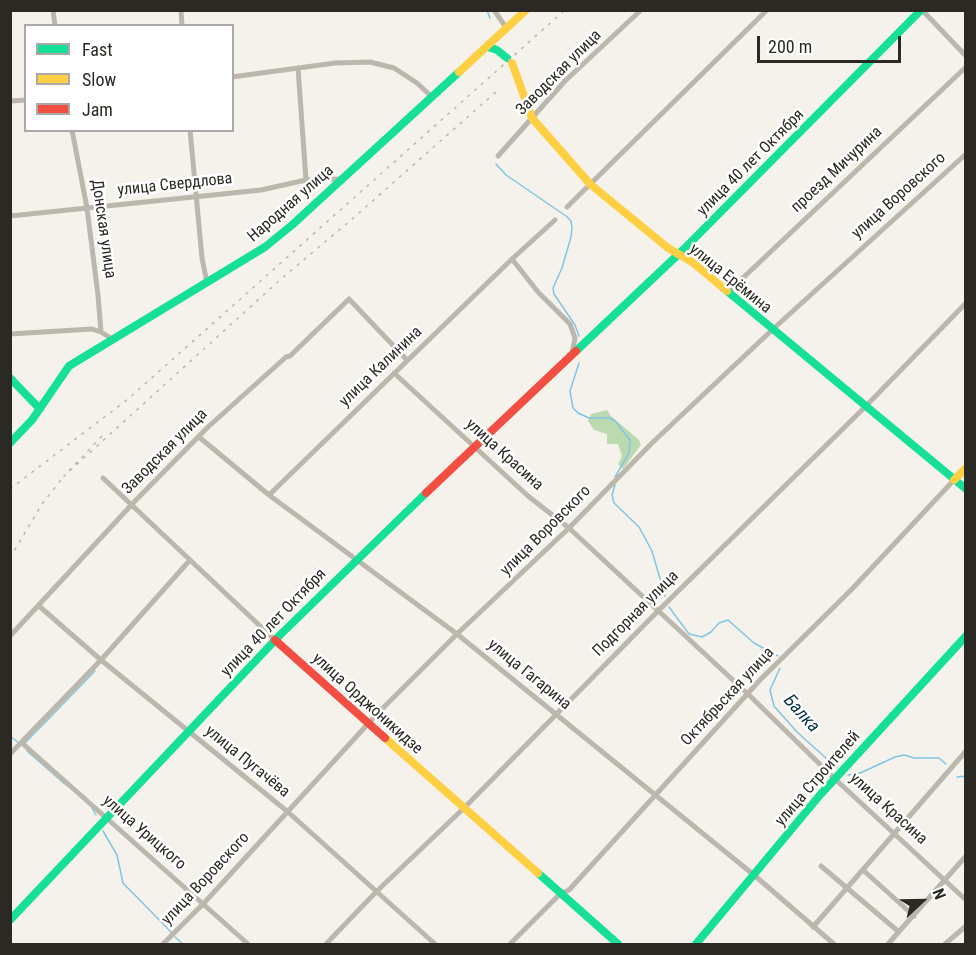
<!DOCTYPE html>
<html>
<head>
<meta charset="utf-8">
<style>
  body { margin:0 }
  #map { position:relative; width:976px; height:955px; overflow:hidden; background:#f4f2eb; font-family:"Roboto Condensed",sans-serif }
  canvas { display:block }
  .frame { position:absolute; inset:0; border:12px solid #2a2924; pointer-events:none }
  .legend { position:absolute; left:24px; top:24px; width:210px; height:108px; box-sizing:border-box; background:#fff; border:2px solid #aaa9a7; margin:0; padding:8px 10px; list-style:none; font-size:18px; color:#2a2924 }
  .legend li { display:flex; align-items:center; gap:12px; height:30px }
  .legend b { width:30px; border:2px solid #aaa9a7 }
  .north { position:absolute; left:892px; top:871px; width:60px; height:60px; -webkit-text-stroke:4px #fff; paint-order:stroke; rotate:68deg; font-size:16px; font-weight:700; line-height:24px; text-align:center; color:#2a2924 }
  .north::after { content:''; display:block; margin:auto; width:21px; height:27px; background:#2a2924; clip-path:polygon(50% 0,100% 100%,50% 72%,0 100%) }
  .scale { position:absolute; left:757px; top:36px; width:144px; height:27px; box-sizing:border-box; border:3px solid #2a2924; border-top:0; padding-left:8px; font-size:18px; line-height:21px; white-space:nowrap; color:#2a2924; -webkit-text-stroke:4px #fff; paint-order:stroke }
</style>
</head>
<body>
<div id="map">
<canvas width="976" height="955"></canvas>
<div class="frame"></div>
<ul class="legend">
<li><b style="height:8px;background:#16e098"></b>Fast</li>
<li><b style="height:8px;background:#ffcf43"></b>Slow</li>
<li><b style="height:8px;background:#f24e42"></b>Jam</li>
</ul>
<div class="north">N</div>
<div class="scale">200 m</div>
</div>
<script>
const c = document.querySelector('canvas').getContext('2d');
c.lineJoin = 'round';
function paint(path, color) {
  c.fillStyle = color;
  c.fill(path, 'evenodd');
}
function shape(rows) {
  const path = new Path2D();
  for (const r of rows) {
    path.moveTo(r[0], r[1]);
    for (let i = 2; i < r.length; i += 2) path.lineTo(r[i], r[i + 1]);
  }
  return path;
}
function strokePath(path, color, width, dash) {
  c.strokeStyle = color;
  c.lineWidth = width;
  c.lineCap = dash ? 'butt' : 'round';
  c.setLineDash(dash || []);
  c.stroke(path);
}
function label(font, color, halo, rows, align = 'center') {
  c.font = font + ' "Roboto Condensed",sans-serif';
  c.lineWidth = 5;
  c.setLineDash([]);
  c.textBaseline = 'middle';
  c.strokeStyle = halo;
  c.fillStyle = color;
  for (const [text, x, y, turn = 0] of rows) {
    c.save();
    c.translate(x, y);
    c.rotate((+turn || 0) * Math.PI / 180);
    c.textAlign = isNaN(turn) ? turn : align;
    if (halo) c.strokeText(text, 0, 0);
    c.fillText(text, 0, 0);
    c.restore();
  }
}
const forest = shape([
  [607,410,611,416,639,440,641,445,623,469,618,464,622,456,618,444,607,444,607,434,594,430,588,421,591,414]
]);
const stream = shape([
  [487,10,490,18],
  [496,164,506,175,566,216,571,221,572,228,571,237,562,268,553,288,554,294,575,325,579,336],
  [579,363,570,391,573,408,578,413,589,418,610,418,615,421,630,440,629,453,615,477],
  [615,485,612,495,614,503,639,527,652,551,665,596],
  [669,607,689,634,702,637,711,632,719,623,728,620,754,643,778,656],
  [780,668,770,690,774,706,797,732,837,768],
  [10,736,19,743],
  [25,743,95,671],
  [27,751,66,785],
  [848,775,858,774,895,757,904,755,914,758,939,758,946,764],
  [957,777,966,776],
  [92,808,96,815],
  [103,831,117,855,123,883,172,933],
  [175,937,183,944]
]);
const street = shape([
  [53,10,55,26],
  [181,10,182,26],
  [494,10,507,29],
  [922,10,966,56],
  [298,68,306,180],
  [232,77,335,63,370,62,394,68,417,83,432,97],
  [10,101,26,100],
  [72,130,87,208,98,295,101,332],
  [190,130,202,258,207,283],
  [498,156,565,81,641,10],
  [567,207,767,10],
  [10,216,261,190,306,180,341,179],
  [512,259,538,292,570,324,575,338,572,353],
  [727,293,966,67],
  [10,334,92,329,101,332,112,339],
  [394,373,528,496,569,528,748,694,835,779,966,900],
  [199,437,269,495,457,634,754,875,834,944],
  [103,478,275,640],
  [269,495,512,259,555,220],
  [39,606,101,660,288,812,435,944],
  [10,636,135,501,208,427,286,357,290,356,349,299,407,360],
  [22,743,248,944],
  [10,754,101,660,190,560],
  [821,866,899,932],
  [863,870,914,916],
  [813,927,966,751],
  [163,944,204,903,377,714,457,634,569,528,652,443,772,330,966,154],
  [326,944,376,892,464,808,658,611,865,407,966,303],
  [510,944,561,893,569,890,760,680,852,589,954,480],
  [888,944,966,856],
  [945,944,966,926]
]);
const fast = shape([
  [488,47,497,50,507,58],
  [727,291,966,489],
  [576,351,684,249,921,10],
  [10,378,40,409],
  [10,443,32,420,69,366,265,247,292,225,459,72],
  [538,873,618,944],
  [10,920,280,635,426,493],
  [696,944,820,795,966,636]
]);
const slow = shape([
  [512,63,532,118,590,184,668,248,692,262,727,291],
  [459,72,526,10],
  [954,480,966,468],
  [385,738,538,873]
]);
const jam = shape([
  [426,493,576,351],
  [275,640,385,738]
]);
const rail = shape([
  [102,436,64,476,281,279,351,220,496,92],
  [10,489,128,399,565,10],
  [10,558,42,504,64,476]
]);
const streetNames = [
  ["Заводская улица",559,73,-45],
  ["улица 40 лет Октября",751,163,-45],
  ["проезд Мичурина",837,170,-43],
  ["улица Свердлова",175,185,-6],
  ["улица Воровского",899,196,-42],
  ["Народная улица",291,204,-41],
  ["Донская улица",103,229,82],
  ["улица Ерёмина",730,279,39],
  ["улица Калинина",381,367,-44],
  ["Заводская улица",165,452,-45],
  ["улица Красина",504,455,42],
  ["улица Воровского",546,531,-45],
  ["Подгорная улица",636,614,-45],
  ["улица 40 лет Октября",274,623,-46],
  ["улица Гагарина",529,675,39],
  ["Октябрьская улица",728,697,-47],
  ["улица Орджоникидзе",367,704,42],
  ["улица Пугачёва",247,762,39],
  ["улица Строителей",818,779,-49],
  ["улица Красина",888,809,42],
  ["улица Урицкого",144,833,41],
  ["улица Воровского",206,879,-47]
];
const waterNames = [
  ["Балка",801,714,48]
];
paint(forest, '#bcdab0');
strokePath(stream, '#80c5e4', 1.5);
strokePath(street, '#bbb7ac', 5);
strokePath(fast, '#16e098', 8);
strokePath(slow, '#ffcf43', 8);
strokePath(jam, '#f24e42', 8);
strokePath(rail, '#b8b6ae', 1.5, [3, 6]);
label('16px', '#2a2924', '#fff', streetNames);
label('italic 18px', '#033144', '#fff', waterNames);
</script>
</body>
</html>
